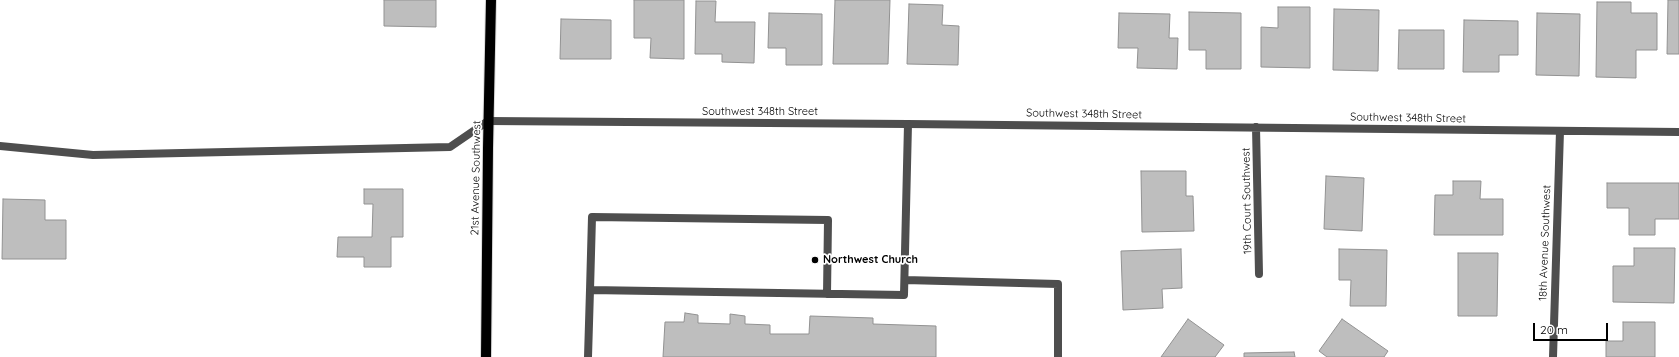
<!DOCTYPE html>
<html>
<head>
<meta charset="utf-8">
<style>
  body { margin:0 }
  #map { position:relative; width:1679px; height:357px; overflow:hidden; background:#fff; font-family:Quicksand,sans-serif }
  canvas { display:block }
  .scale { position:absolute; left:1533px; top:323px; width:75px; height:18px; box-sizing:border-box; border:2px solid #000; border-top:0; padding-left:5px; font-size:12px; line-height:14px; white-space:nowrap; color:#000; -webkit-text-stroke:3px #fff; paint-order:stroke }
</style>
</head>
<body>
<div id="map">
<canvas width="1679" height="357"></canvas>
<div class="scale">20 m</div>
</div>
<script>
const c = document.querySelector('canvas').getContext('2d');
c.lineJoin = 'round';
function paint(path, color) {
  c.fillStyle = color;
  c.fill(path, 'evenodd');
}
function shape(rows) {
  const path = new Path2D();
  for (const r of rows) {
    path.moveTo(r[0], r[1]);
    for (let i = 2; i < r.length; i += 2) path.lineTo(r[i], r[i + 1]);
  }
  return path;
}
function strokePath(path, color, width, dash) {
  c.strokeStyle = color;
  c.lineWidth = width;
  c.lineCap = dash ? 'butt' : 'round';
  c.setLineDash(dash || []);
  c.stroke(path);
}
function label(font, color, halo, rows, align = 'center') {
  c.font = font + ' Quicksand,sans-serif';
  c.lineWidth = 3.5;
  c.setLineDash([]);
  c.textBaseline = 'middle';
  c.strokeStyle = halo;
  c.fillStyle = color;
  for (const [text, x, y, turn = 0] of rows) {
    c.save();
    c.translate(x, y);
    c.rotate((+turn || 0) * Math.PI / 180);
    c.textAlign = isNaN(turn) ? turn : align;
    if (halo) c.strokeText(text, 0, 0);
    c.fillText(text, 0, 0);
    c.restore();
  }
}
const building = shape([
  [384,0,436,0,436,27,384,26,384,0],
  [634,0,684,0,684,59,650,58,651,38,634,38,634,0],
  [835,0,890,0,888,64,833,64,835,0],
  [1668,0,1679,0,1679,54,1667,54,1668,0],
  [696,1,716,1,715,22,755,22,754,63,722,62,722,54,695,54,696,1],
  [1597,2,1631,2,1631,13,1657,13,1657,50,1636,50,1636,78,1596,77,1597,2],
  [909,4,943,5,942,25,959,26,958,65,907,64,909,4],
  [1278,7,1310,7,1310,68,1261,67,1261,27,1278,28,1278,7],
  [1334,9,1379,10,1378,71,1333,70,1334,9],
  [1189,12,1241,13,1241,69,1206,69,1206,50,1189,50,1189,12],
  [769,13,822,14,822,65,786,65,786,48,768,48,769,13],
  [1119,13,1170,14,1169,38,1178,38,1177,69,1137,68,1138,48,1118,48,1119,13],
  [1537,13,1580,14,1579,76,1536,75,1537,13],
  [561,19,611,20,611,59,560,59,561,19],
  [1464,20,1518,21,1518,55,1499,55,1499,72,1463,72,1464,20],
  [1399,30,1444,30,1444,69,1398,69,1399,30],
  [1141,171,1186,171,1186,196,1193,196,1194,231,1142,232,1141,171],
  [1326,176,1364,178,1362,231,1324,229,1326,176],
  [1453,181,1481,181,1480,199,1503,199,1503,235,1434,235,1435,195,1453,195,1453,181],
  [1607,183,1679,183,1679,219,1655,219,1655,235,1629,235,1629,208,1607,208,1607,183],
  [364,189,403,189,403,237,391,237,391,267,364,267,364,257,337,257,338,237,372,237,373,204,364,204,364,189],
  [3,199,45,200,45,220,66,220,66,259,2,259,3,199],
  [1634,248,1675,248,1674,303,1613,302,1613,266,1634,266,1634,248],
  [1181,249,1182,288,1162,289,1163,308,1123,310,1121,251,1181,249],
  [1339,249,1387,250,1386,306,1350,306,1351,280,1339,280,1339,249],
  [1458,253,1498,253,1497,316,1458,316,1458,253],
  [685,313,698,315,698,323,730,324,730,314,745,316,745,324,770,325,770,334,809,334,810,316,873,318,873,324,936,326,936,357,663,357,665,322,684,322,685,313],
  [1188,319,1224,345,1215,357,1161,357,1188,319],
  [1342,319,1388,351,1384,357,1327,357,1319,351,1342,319],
  [1623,322,1655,322,1655,357,1606,357,1606,341,1623,341,1623,322],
  [1294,352,1295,357,1244,357,1244,353,1294,352]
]);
const lane = shape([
  [0,146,93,155,450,147,488,121],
  [905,280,1058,284,1058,357],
  [590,290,592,217,828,220,827,294],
  [588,357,590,290,904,295,908,124]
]);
const street = shape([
  [488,121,908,124,1679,132],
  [1256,127,1259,274],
  [1553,357,1560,131]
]);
const primary = shape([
  [486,357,488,148,491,0]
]);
const markers = [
  [815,260,4,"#000"]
];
const streetNames = [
  ["Southwest 348th Street",760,112],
  ["Southwest 348th Street",1084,114,1],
  ["Southwest 348th Street",1408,118,1],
  ["21st Avenue Southwest",476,178,-89],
  ["19th Court Southwest",1247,201,-91],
  ["18th Avenue Southwest",1545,243,-88]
];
const poiNames = [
  ["Northwest Church",823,260]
];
paint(building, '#bebebe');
strokePath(building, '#929292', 1);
strokePath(primary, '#dbdbdb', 12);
strokePath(lane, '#4e4e4e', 8);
strokePath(street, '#4e4e4e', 8);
strokePath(primary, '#000', 10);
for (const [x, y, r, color] of markers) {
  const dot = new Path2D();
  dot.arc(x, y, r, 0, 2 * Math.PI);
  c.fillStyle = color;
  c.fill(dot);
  strokePath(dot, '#fff', 1.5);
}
label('11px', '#000', '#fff', streetNames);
label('bold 11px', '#000', '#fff', poiNames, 'left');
</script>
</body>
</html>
